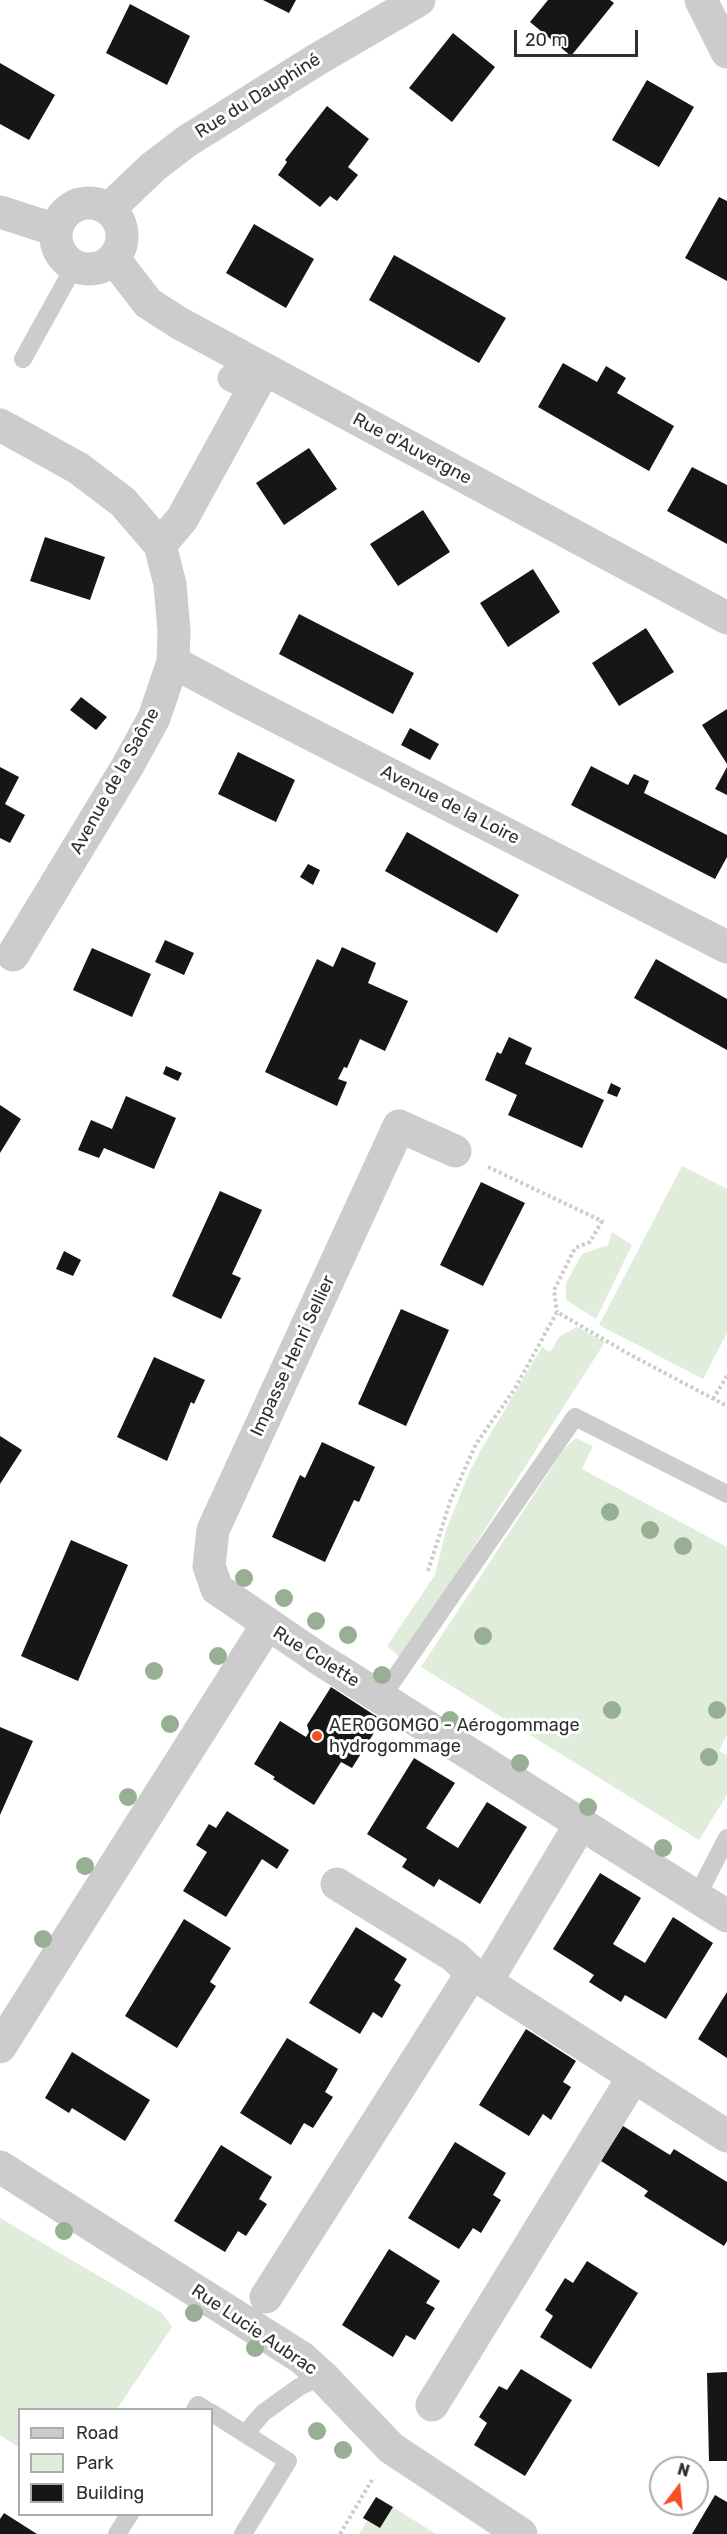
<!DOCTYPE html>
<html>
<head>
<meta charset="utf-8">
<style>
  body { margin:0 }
  #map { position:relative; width:727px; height:2534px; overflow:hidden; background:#fff; font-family:Rubik,sans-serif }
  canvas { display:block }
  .legend { position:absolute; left:18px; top:2408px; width:195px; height:108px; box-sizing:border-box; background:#fff; border:2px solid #acacac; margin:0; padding:8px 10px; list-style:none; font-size:18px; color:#2f2f2f }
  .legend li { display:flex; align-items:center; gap:12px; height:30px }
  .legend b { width:30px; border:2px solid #acacac }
  .north { position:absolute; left:649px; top:2456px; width:60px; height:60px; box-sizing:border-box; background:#fff; border:2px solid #acacac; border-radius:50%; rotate:16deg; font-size:16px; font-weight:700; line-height:24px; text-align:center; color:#2f2f2f }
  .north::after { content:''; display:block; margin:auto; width:21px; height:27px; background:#f35024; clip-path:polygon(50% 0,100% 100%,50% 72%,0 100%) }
  .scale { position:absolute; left:514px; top:30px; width:124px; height:27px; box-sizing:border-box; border:3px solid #2f2f2f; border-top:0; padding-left:8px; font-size:18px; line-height:21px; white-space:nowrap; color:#2f2f2f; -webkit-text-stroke:4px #fff; paint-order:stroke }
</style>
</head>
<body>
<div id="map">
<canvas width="727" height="2534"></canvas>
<ul class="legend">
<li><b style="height:8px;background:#ccc"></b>Road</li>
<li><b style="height:16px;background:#e0eddb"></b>Park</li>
<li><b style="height:16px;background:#161616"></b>Building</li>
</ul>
<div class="north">N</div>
<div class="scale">20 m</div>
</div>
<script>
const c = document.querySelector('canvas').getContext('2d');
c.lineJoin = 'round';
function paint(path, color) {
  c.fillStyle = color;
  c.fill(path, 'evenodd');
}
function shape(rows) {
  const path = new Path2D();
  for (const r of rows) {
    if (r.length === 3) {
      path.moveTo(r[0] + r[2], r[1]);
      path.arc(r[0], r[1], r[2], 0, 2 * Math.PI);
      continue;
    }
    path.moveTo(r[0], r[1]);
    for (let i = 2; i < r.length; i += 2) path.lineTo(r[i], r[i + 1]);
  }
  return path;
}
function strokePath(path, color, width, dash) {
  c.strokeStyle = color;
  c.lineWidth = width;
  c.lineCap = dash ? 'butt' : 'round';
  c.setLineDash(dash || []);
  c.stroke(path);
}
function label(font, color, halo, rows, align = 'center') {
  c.font = font + ' Rubik,sans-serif';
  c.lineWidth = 6;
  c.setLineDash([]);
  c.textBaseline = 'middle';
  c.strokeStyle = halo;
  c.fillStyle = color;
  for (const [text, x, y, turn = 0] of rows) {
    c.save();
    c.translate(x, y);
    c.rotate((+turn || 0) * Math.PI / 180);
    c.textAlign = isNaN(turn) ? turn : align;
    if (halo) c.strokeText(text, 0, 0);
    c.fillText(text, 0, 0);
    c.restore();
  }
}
const green = shape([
  [682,1166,727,1189,727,1333,703,1379,599,1325],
  [612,1232,632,1245,596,1319,566,1300,566,1283,582,1254,608,1245],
  [577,1327,605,1342,402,1659,387,1646,435,1575,446,1530,469,1473,482,1448,542,1347,550,1352,560,1336],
  [576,1438,593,1446,582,1469,727,1547,727,1735,719,1751,727,1755,727,1795,699,1840,421,1667,564,1449],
  [0,2218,162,2313,172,2327,117,2409,20,2410,19,2448,0,2435],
  [393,2507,436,2534,359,2534,367,2521,380,2528]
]);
const building = shape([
  [263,0,296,0,289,13],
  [548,0,610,0,614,3,571,56,530,22],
  [130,4,190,36,167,85,106,53],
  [453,33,495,67,452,122,409,88],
  [0,63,55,95,29,140,0,124],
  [647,80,694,107,659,167,612,140],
  [327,106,369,139,348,167,358,175,337,201,330,196,320,207,278,175,287,162,285,160],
  [719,197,727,201,727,281,685,258],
  [254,224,314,259,286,308,226,273],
  [394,255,506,318,479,363,369,300],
  [563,363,597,382,606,366,626,378,617,393,674,426,649,471,538,407],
  [309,448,337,489,284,525,256,483],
  [692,467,727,485,727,544,667,511],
  [423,510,450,552,398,586,370,544],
  [45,537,105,557,90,600,30,581],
  [533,569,560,612,508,647,480,603],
  [299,614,414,673,393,714,279,654],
  [646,628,674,672,619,706,592,663],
  [81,697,107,717,96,730,70,710],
  [727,709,727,764,702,725],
  [410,728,439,744,430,760,401,745],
  [238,752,295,780,276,822,218,794],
  [591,766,628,785,634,774,649,781,644,793,727,835,727,857,715,879,571,805],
  [0,767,19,777,5,804,25,815,10,843,0,838],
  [727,767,727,795,715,789],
  [407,832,519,895,497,933,385,871],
  [308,864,320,870,313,885,300,877],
  [165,940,194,953,184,975,155,962],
  [342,947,376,963,368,983,408,1001,385,1051,360,1039,347,1068,344,1067,338,1079,347,1082,337,1106,265,1072,317,959,333,967],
  [92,948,151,974,132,1017,73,990],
  [656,959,727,999,727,1050,634,998],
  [509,1037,532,1048,525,1064,604,1100,582,1148,508,1115,517,1095,485,1080,497,1052,501,1054],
  [166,1066,182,1073,178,1081,163,1074],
  [611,1083,621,1088,617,1097,607,1093],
  [126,1096,176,1118,154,1169,104,1148,99,1158,78,1150,91,1120,112,1129],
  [0,1105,21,1119,0,1153],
  [481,1182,525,1203,483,1286,440,1265],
  [220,1191,262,1210,232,1274,241,1278,221,1319,172,1296],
  [64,1251,81,1260,73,1276,56,1269],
  [401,1309,449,1330,406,1426,358,1404],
  [154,1357,205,1380,194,1404,191,1402,167,1461,117,1437],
  [0,1436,22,1450,0,1484],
  [322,1442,375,1467,359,1502,354,1500,325,1562,272,1537,300,1475,305,1478],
  [71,1540,128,1565,78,1681,21,1656],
  [331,1687,382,1720,352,1768,341,1762,314,1805,273,1779,275,1777,254,1764,280,1721,306,1737,309,1732,307,1725],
  [0,1727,33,1741,0,1815],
  [414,1758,455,1783,426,1828,458,1848,487,1802,527,1827,480,1904,439,1879,434,1887,402,1867,407,1859,367,1834],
  [227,1811,289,1850,277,1869,262,1859,226,1917,183,1891,207,1852,196,1845,209,1824,216,1828],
  [600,1873,641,1898,613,1944,645,1963,673,1917,713,1943,666,2019,625,1995,621,2002,589,1982,594,1975,553,1949],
  [184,1919,231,1948,210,1982,216,1986,177,2048,125,2016],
  [356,1927,407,1959,394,1980,401,1985,382,2018,373,2012,360,2034,309,2003],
  [727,1992,727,2058,698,2039],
  [526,2029,576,2061,563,2082,571,2087,551,2120,543,2114,529,2136,479,2105],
  [287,2038,338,2069,325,2092,333,2097,313,2128,304,2123,291,2145,240,2113],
  [72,2052,150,2100,125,2141,72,2108,69,2113,45,2098],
  [623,2126,670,2155,674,2149,727,2182,727,2241,724,2246,644,2196,648,2191,601,2161],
  [455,2142,506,2173,493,2195,501,2200,481,2233,473,2228,459,2249,408,2218],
  [221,2145,272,2177,259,2199,267,2204,246,2236,238,2231,225,2252,174,2221],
  [389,2249,440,2281,426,2303,435,2308,415,2340,406,2335,393,2357,342,2325],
  [587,2261,638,2293,591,2369,540,2337,553,2316,545,2310,565,2278,573,2283],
  [521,2369,572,2400,525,2476,474,2445,487,2423,479,2417,499,2386,507,2390],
  [727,2372,727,2461,709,2461,707,2373],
  [715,2495,727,2502,727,2534,692,2534],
  [376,2497,393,2507,380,2528,363,2518],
  [4,2513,37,2534,0,2534,0,2519]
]);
const path = shape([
  [488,1167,602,1221,590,1242,575,1248,554,1290,557,1312],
  [713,1399,727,1376],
  [428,1571,450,1502,476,1444,514,1390,557,1312,627,1353,727,1406],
  [340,2534,372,2480]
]);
const service = shape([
  [23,359,75,265],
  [381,1698,575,1417,727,1494],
  [696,1898,727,1838],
  [195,2410,198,2405,206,2410],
  [212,2413,288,2461,243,2534],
  [245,2434,263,2413,299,2387,322,2376],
  [117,2534,130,2514]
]);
const pedestrian = shape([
  [231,378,253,389]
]);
const minor = shape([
  [701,0,727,52],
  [89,236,33],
  [109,209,153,167,187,141,316,60,419,0],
  [0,212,56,230],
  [114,259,148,303,179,323,727,618],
  [0,425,78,468,123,502,160,545,170,584,174,631,173,662,154,718,127,767,13,955],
  [160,545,182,519,264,370],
  [173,662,242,699,727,947],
  [455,1151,399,1126,213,1530,209,1566,217,1589,318,1658,727,1916],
  [337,1884,454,1956,472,1973],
  [486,1982,580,1825],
  [0,2047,267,1625],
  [0,2167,302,2358,322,2376,391,2448,521,2534],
  [266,2297,472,1973,727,2136],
  [432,2405,634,2076]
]);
const trees = [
  [610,1512],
  [650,1530],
  [683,1546],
  [244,1578],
  [284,1598],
  [316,1621],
  [348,1635],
  [483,1636],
  [218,1656],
  [154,1671],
  [382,1675],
  [612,1710],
  [717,1710],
  [450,1720],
  [170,1724],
  [709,1757],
  [520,1763],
  [128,1797],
  [588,1807],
  [663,1848],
  [85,1866],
  [43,1939],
  [64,2231],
  [194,2313],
  [255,2348],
  [317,2431],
  [343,2450]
];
const markers = [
  [317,1736,6,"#f35024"]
];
const streetNames = [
  ["Rue du Dauphiné",258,96,-32],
  ["Rue d'Auvergne",412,449,28],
  ["Avenue de la Saône",115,781,-61],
  ["Avenue de la Loire",450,805,27],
  ["Impasse Henri Sellier",293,1356,-65],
  ["Rue Colette",316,1657,32],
  ["Rue Lucie Aubrac",254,2330,34]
];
const poiNames = [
  ["AEROGOMGO - Aérogommage",329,1726],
  ["hydrogommage",329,1747]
];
paint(green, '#e0eddb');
paint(building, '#161616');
strokePath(path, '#ccc', 4, [3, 3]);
strokePath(service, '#ccc', 18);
strokePath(pedestrian, '#ccc', 27);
strokePath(minor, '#ccc', 33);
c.fillStyle = '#97af92';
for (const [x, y] of trees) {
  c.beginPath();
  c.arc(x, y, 9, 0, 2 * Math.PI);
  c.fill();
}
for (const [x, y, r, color] of markers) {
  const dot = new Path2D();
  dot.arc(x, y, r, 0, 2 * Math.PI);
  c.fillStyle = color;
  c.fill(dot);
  strokePath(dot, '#fff', 2);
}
label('18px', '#2f2f2f', '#fff', streetNames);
label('18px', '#2f2f2f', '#fff', poiNames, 'left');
</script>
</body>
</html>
